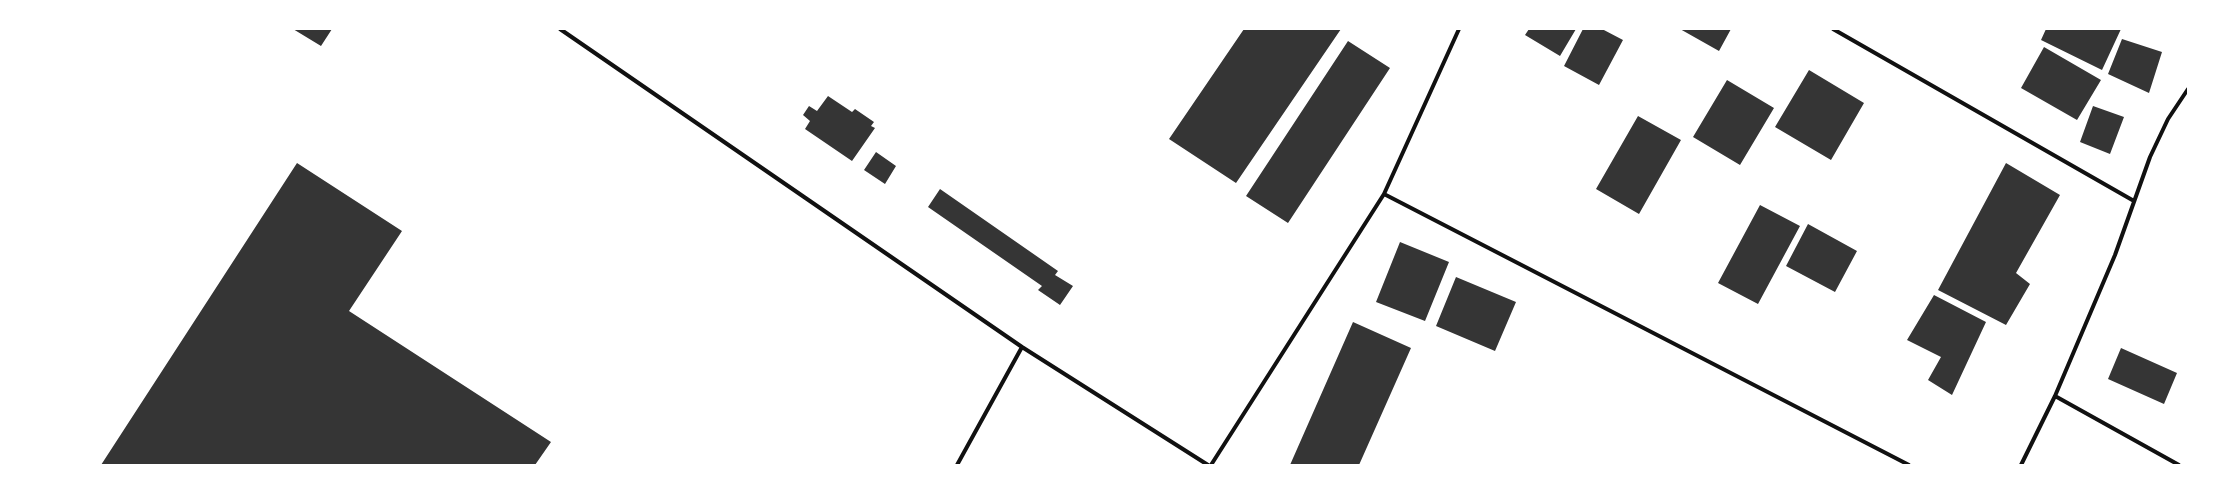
<!DOCTYPE html>
<html>
<head>
<meta charset="utf-8">
<style>
  body { margin:0 }
  #map { position:relative; width:2217px; height:494px; overflow:hidden; background:#fff; font-family:"Exo 2",sans-serif }
  canvas { display:block }
  .frame { position:absolute; inset:0; border:30px solid #fff; pointer-events:none }
</style>
</head>
<body>
<div id="map">
<canvas width="2217" height="494"></canvas>
<div class="frame"></div>
</div>
<script>
const c = document.querySelector('canvas').getContext('2d');
c.lineJoin = 'round';
function paint(path, color) {
  c.fillStyle = color;
  c.fill(path, 'evenodd');
}
function shape(rows) {
  const path = new Path2D();
  for (const r of rows) {
    path.moveTo(r[0], r[1]);
    for (let i = 2; i < r.length; i += 2) path.lineTo(r[i], r[i + 1]);
  }
  return path;
}
function strokePath(path, color, width, dash) {
  c.strokeStyle = color;
  c.lineWidth = width;
  c.lineCap = dash ? 'butt' : 'round';
  c.setLineDash(dash || []);
  c.stroke(path);
}
const building = shape([
  [293,29,332,29,321,46],
  [1244,29,1341,29,1236,183,1169,139],
  [1529,29,1576,29,1560,56,1525,35],
  [1583,29,1602,29,1623,40,1599,85,1564,66],
  [1680,29,1731,29,1719,51],
  [2046,29,2121,29,2102,70,2041,40],
  [2122,39,2162,52,2149,93,2108,74],
  [1348,41,1390,68,1288,223,1246,196],
  [2044,47,2101,80,2077,120,2021,88],
  [1809,70,1864,103,1831,160,1775,127],
  [1727,80,1774,108,1740,165,1693,137],
  [828,96,852,112,855,109,874,122,871,126,875,128,852,161,805,129,810,121,803,115,809,106,817,111],
  [2093,106,2124,117,2110,154,2080,142],
  [1638,116,1681,140,1639,214,1596,189],
  [876,152,896,166,885,184,864,170],
  [297,163,402,231,349,311,551,442,535,465,101,465],
  [2006,163,2060,195,2016,273,2030,284,2006,325,1938,290],
  [940,189,1058,271,1055,275,1073,286,1060,305,1038,290,1042,286,928,207],
  [1760,205,1800,226,1758,304,1718,283],
  [1808,224,1857,251,1835,292,1786,266],
  [1400,242,1449,262,1425,321,1376,302],
  [1456,277,1516,302,1495,351,1436,326],
  [1934,295,1986,322,1952,395,1928,380,1941,357,1907,340],
  [1353,322,1411,348,1359,465,1290,465],
  [2121,348,2177,373,2164,404,2108,379]
]);
const minor = shape([
  [560,29,1022,347,1208,465],
  [1833,29,2134,201],
  [1384,194,1909,465],
  [2055,396,2179,465],
  [957,465,1022,347],
  [1211,465,1384,194,1459,29],
  [2021,465,2055,396,2115,255,2150,157,2168,119,2188,89]
]);
paint(building, '#353535');
strokePath(minor, '#111', 4);
</script>
</body>
</html>
